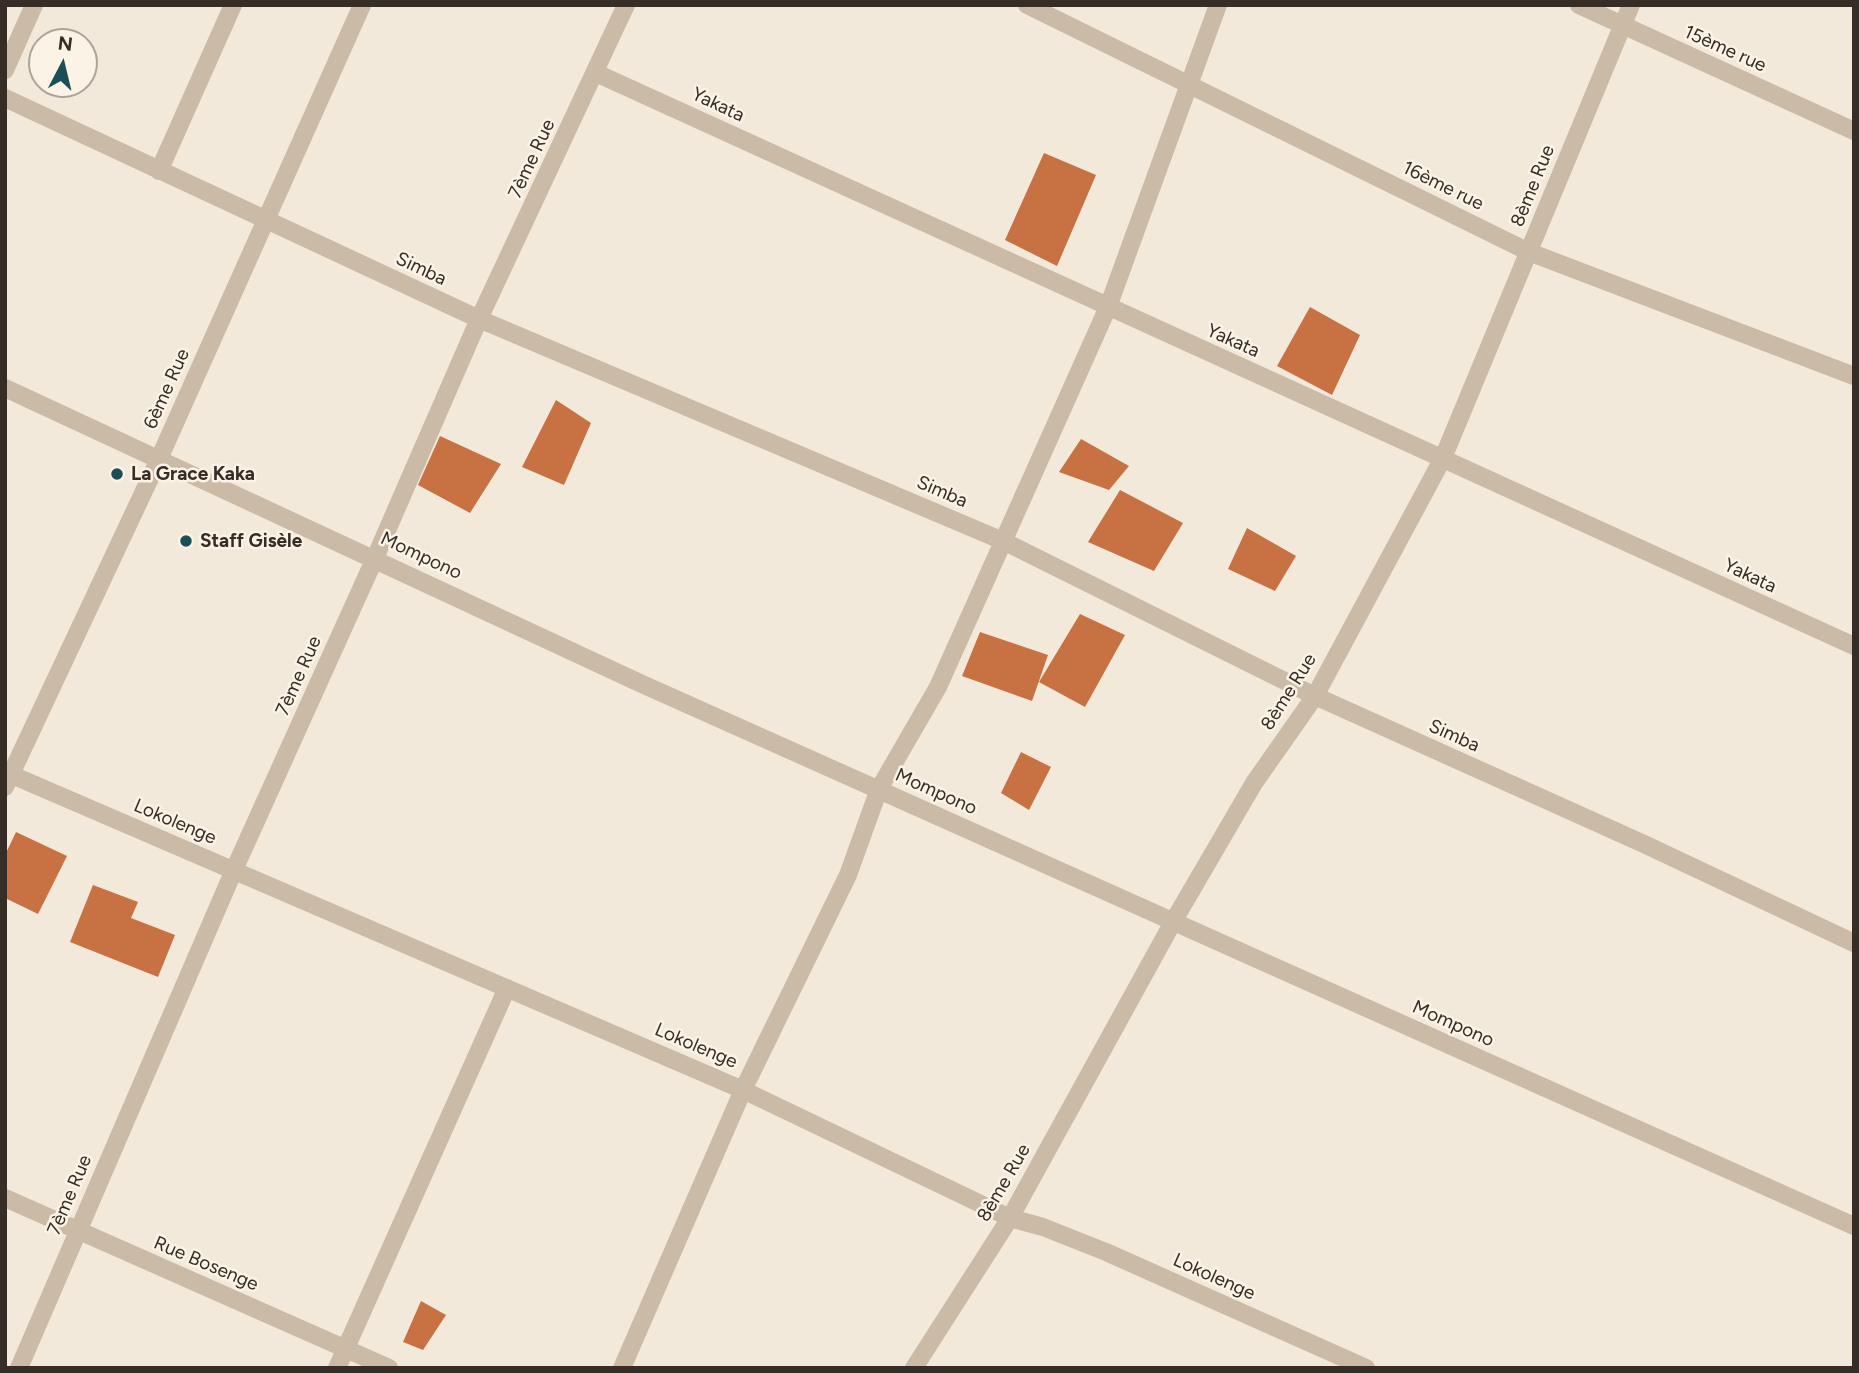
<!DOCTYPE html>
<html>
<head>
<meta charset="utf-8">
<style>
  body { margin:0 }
  #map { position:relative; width:1859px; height:1373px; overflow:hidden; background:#f2e9da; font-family:Figtree,sans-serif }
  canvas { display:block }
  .frame { position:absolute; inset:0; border:7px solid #362d27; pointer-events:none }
  .north { position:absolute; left:28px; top:28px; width:70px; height:70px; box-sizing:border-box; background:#faf3e6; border:2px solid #aca49a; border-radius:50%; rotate:7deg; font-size:19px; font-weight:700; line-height:28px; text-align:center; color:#362d27 }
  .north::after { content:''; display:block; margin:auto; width:24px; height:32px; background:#1c4e58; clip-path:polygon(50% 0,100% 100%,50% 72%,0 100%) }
</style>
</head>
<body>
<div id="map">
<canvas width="1859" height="1373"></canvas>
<div class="frame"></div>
<div class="north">N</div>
</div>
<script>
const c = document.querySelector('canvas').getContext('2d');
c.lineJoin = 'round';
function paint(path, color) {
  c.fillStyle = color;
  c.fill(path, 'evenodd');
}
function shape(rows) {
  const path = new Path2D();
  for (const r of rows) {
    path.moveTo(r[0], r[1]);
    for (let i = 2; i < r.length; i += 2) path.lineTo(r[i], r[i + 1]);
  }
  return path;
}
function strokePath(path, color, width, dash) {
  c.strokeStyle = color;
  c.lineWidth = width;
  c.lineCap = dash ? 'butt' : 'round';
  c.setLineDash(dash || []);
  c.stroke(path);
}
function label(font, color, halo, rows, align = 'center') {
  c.font = font + ' Figtree,sans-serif';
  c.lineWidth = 5;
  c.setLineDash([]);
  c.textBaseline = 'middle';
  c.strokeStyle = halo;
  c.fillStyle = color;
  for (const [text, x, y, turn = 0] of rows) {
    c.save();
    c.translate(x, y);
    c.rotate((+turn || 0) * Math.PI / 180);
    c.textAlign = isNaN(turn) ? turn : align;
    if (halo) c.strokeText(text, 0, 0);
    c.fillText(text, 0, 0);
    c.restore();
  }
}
const building = shape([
  [1044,153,1096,175,1057,266,1005,240],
  [1310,307,1360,335,1332,395,1277,366],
  [556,400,591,423,564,485,522,467],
  [440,436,501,464,470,513,418,485],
  [1081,439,1129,466,1109,490,1059,472],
  [1120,490,1183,523,1154,571,1088,542],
  [1247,528,1296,556,1275,591,1228,569],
  [1080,614,1125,635,1085,707,1039,682],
  [980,632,1048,655,1032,701,962,676],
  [1021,752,1051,767,1029,810,1001,793],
  [16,832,67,856,38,914,5,898,5,855],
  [93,885,138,902,131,918,175,935,158,977,70,942],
  [421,1301,446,1315,423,1350,403,1342]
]);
const minor = shape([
  [1027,5,1529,252,1854,376],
  [1579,5,1854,131],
  [5,70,34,5],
  [596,73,1854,646],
  [5,98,479,319,1003,541,1315,696,1644,844,1854,943],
  [159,171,233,5],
  [5,388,642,684,1854,1226],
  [5,772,743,1090,1010,1218,1043,1227,1106,1252,1366,1368],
  [5,787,159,459,362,5],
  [5,1198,389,1368],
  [19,1368,234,870,375,558,479,319,626,5],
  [337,1368,507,988],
  [622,1368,743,1090,848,875,879,789,938,687,1108,307,1218,5],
  [914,1368,1010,1218,1173,922,1254,783,1315,696,1443,458,1631,5]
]);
const markers = [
  [117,474,7,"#1c4e58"],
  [186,541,7,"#1c4e58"]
];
const streetNames = [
  ["15ème rue",1725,49,24],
  ["Yakata",718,105,25],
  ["7ème Rue",532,159,-65],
  ["16ème rue",1443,186,26],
  ["8ème Rue",1533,186,-68],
  ["Simba",421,269,25],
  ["Yakata",1233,341,24],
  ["6ème Rue",167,389,-66],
  ["Simba",942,492,23],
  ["Mompono",421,556,25],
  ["Yakata",1750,576,25],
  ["7ème Rue",299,676,-66],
  ["8ème Rue",1289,692,-58],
  ["Simba",1454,736,24],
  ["Mompono",936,792,24],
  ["Lokolenge",175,822,23],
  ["Mompono",1453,1024,24],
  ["Lokolenge",696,1046,23],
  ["8ème Rue",1004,1183,-60],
  ["7ème Rue",70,1195,-67],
  ["Rue Bosenge",206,1264,23],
  ["Lokolenge",1214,1277,24]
];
const poiNames = [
  ["La Grace Kaka",131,474],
  ["Staff Gisèle",200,541]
];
paint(building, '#c87142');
strokePath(minor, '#cabaa6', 18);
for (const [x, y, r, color] of markers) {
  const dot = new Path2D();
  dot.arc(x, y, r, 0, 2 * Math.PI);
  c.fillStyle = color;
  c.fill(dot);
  strokePath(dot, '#faf3e6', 2.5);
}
label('19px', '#362d27', '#faf3e6', streetNames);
label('bold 19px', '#362d27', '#faf3e6', poiNames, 'left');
</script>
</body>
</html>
